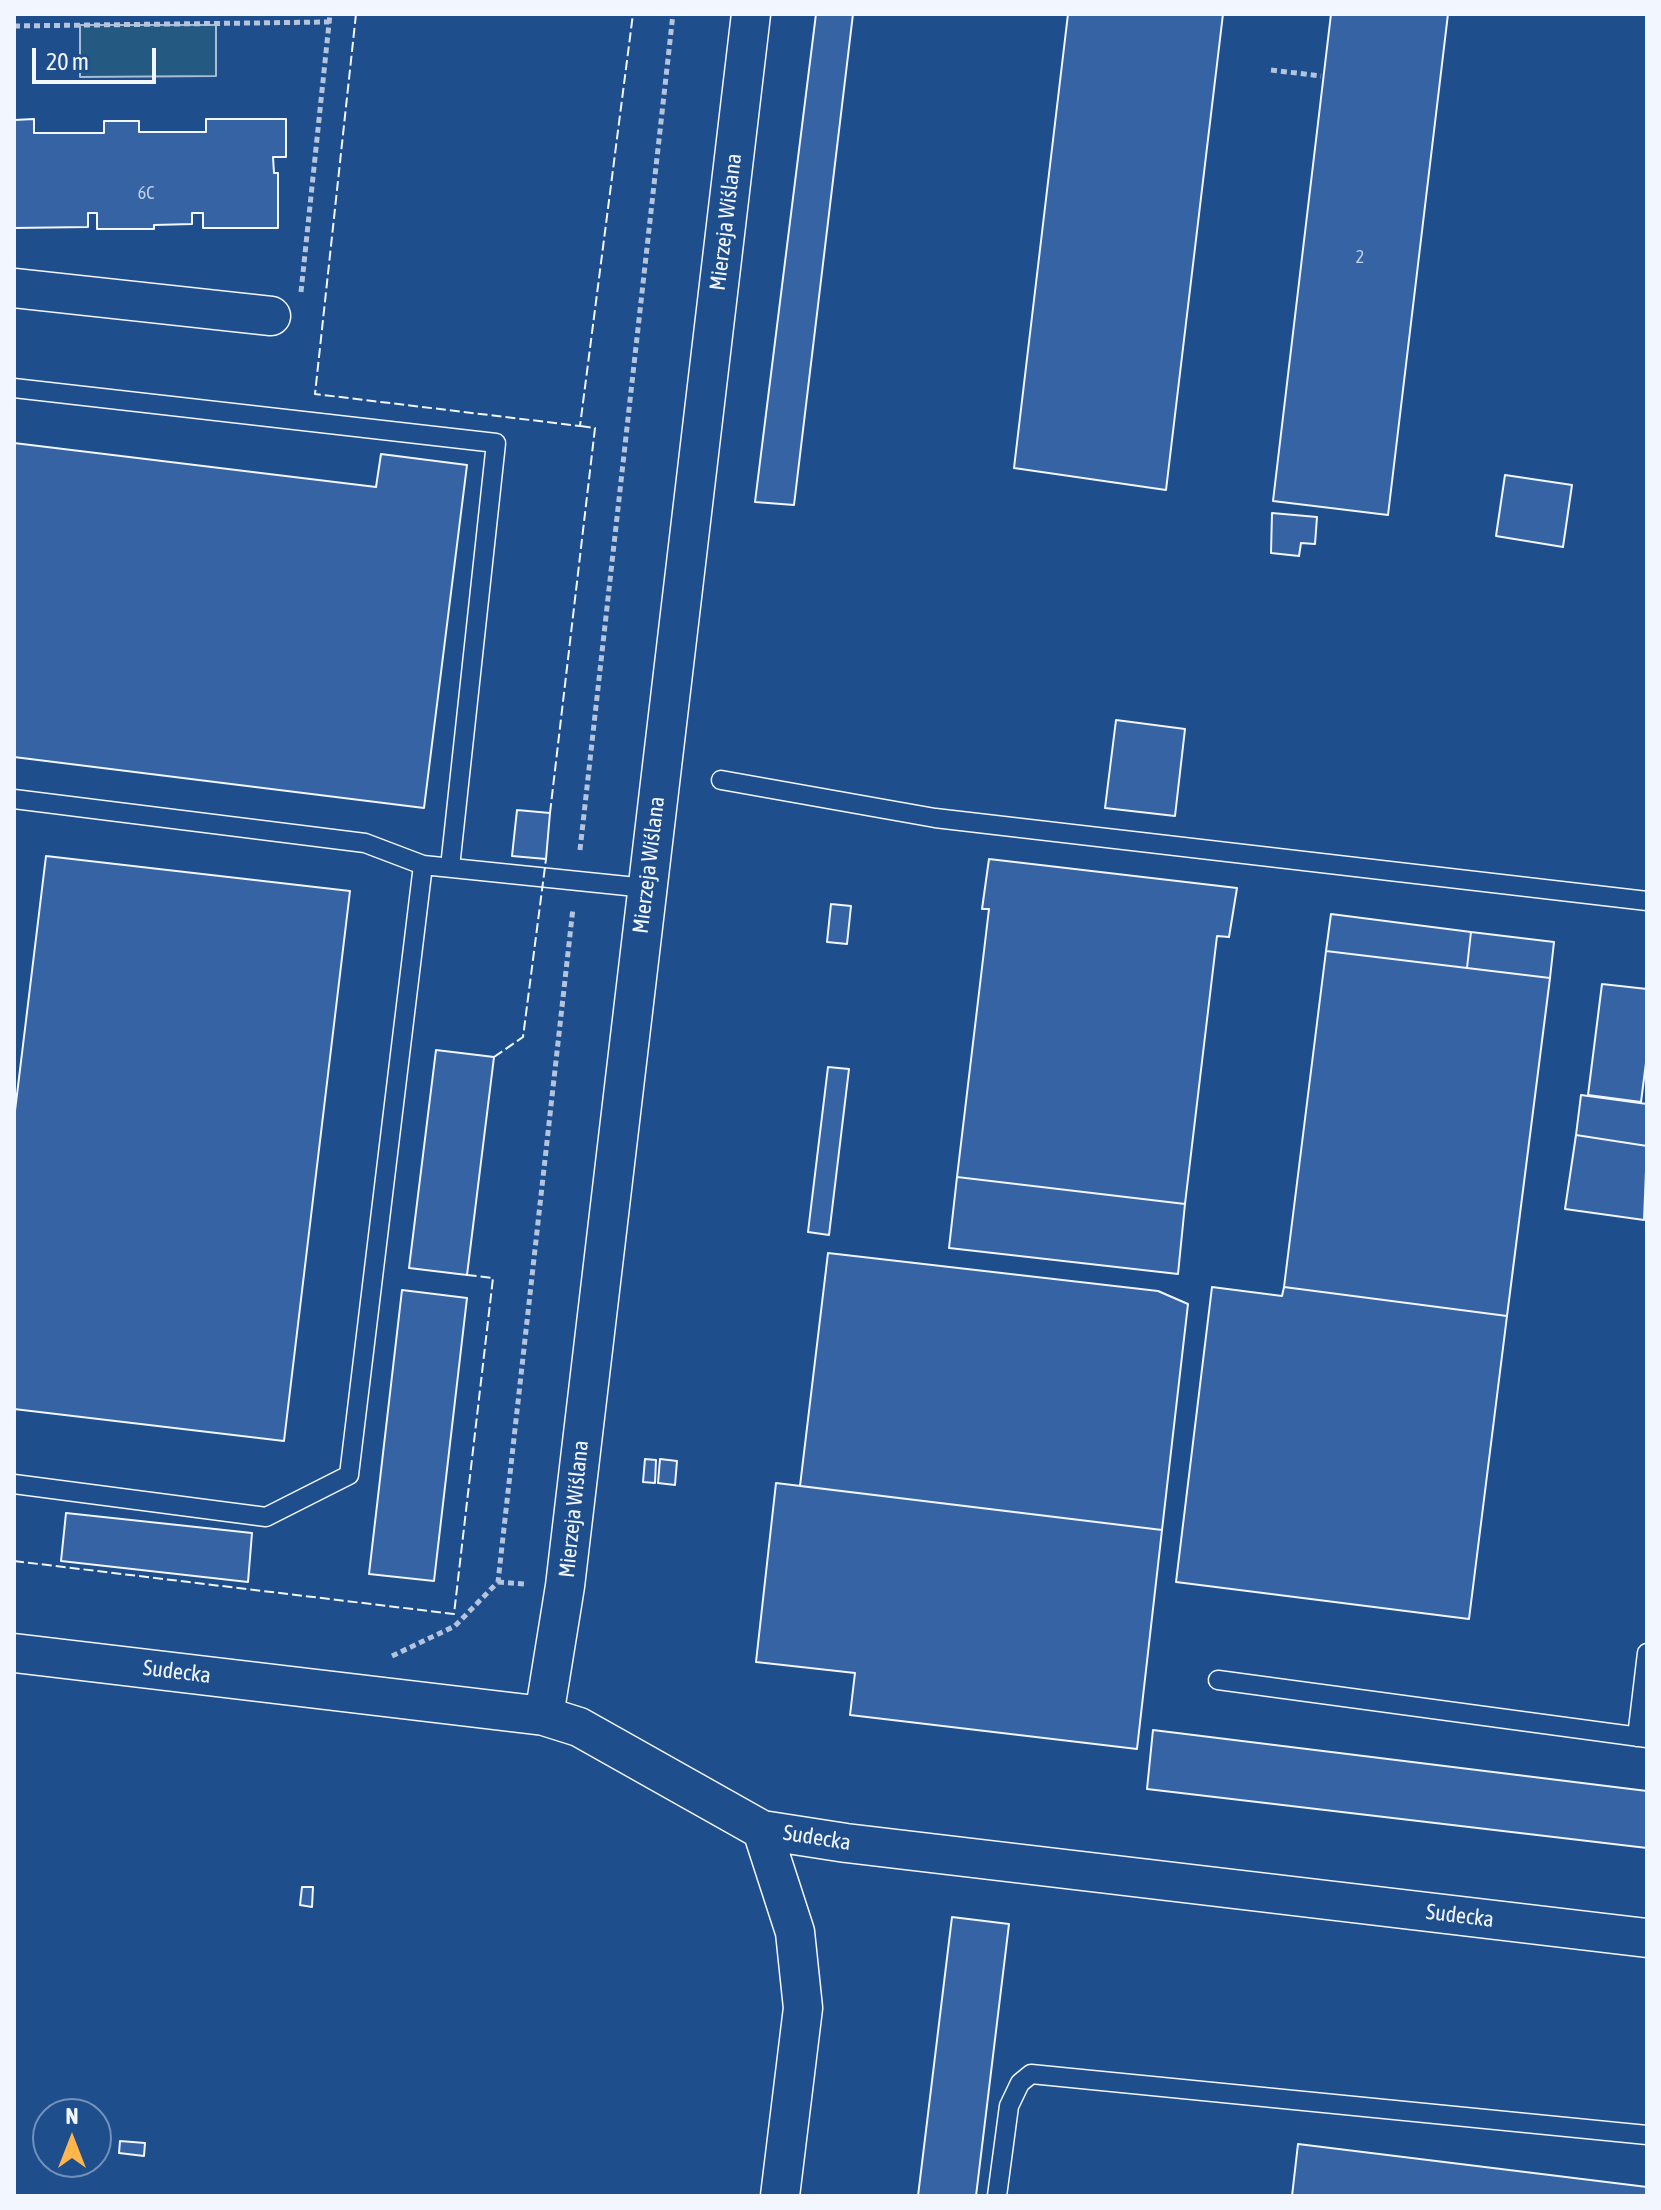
<!DOCTYPE html>
<html>
<head>
<meta charset="utf-8">
<style>
  body { margin:0 }
  #map { position:relative; width:1661px; height:2210px; overflow:hidden; background:#1f4e8c; font-family:"Asap Condensed",sans-serif }
  canvas { display:block }
  .frame { position:absolute; inset:0; border:16px solid #f2f6ff; pointer-events:none }
  .north { position:absolute; left:32px; top:2098px; width:80px; height:80px; box-sizing:border-box; background:#1f4e8c; border:2px solid #7391ba; border-radius:50%; rotate:0deg; font-size:22px; font-weight:700; line-height:32px; text-align:center; color:#f2f6ff }
  .north::after { content:''; display:block; margin:auto; width:28px; height:36px; background:#ffb74d; clip-path:polygon(50% 0,100% 100%,50% 72%,0 100%) }
  .scale { position:absolute; left:32px; top:48px; width:124px; height:36px; box-sizing:border-box; border:4px solid #f2f6ff; border-top:0; padding-left:10px; font-size:24px; line-height:28px; white-space:nowrap; color:#f2f6ff; -webkit-text-stroke:6px #1f4e8c; paint-order:stroke }
</style>
</head>
<body>
<div id="map">
<canvas width="1661" height="2210"></canvas>
<div class="frame"></div>
<div class="north">N</div>
<div class="scale">20 m</div>
</div>
<script>
const c = document.querySelector('canvas').getContext('2d');
c.lineJoin = 'round';
function paint(path, color) {
  c.fillStyle = color;
  c.fill(path, 'evenodd');
}
function shape(rows) {
  const path = new Path2D();
  for (const r of rows) {
    path.moveTo(r[0], r[1]);
    for (let i = 2; i < r.length; i += 2) path.lineTo(r[i], r[i + 1]);
  }
  return path;
}
function strokePath(path, color, width, dash) {
  c.strokeStyle = color;
  c.lineWidth = width;
  c.lineCap = dash ? 'butt' : 'round';
  c.setLineDash(dash || []);
  c.stroke(path);
}
function label(font, color, halo, rows, align = 'center') {
  c.font = font + ' "Asap Condensed",sans-serif';
  c.lineWidth = 6;
  c.setLineDash([]);
  c.textBaseline = 'middle';
  c.strokeStyle = halo;
  c.fillStyle = color;
  for (const [text, x, y, turn = 0] of rows) {
    c.save();
    c.translate(x, y);
    c.rotate((+turn || 0) * Math.PI / 180);
    c.textAlign = isNaN(turn) ? turn : align;
    if (halo) c.strokeText(text, 0, 0);
    c.fillText(text, 0, 0);
    c.restore();
  }
}
const green = shape([
  [80,25,216,25,216,76,80,77,80,25]
]);
const building = shape([
  [816,14,853,14,794,505,755,502,816,14],
  [1068,14,1223,14,1166,490,1014,468,1068,14],
  [1331,14,1448,14,1388,515,1273,501,1331,14],
  [34,119,34,133,104,133,104,121,139,121,139,132,206,132,206,119,286,119,286,157,273,157,274,173,278,173,278,228,203,228,203,213,192,213,192,224,154,225,154,229,97,229,97,213,88,213,88,227,14,228,14,120,34,119],
  [14,443,376,487,381,454,467,465,424,808,14,757,14,443],
  [1505,475,1572,485,1563,547,1496,536,1505,475],
  [1272,513,1317,517,1315,544,1301,543,1299,556,1271,553,1272,513],
  [1116,720,1185,729,1175,816,1105,808,1116,720],
  [517,810,550,813,546,859,512,856,517,810],
  [46,856,350,891,284,1441,14,1409,14,1119,46,856],
  [989,859,1237,888,1229,937,1217,936,1185,1204,957,1177,989,909,982,909,989,859],
  [831,904,851,906,847,944,827,942,831,904],
  [1331,914,1471,932,1467,968,1326,951,1331,914],
  [1471,932,1554,942,1550,978,1467,968,1471,932],
  [1326,951,1550,978,1507,1316,1284,1287,1326,951],
  [1602,984,1647,989,1647,1055,1641,1102,1588,1095,1602,984],
  [436,1050,494,1057,467,1275,409,1268,436,1050],
  [828,1067,849,1069,829,1235,808,1232,828,1067],
  [1581,1095,1647,1104,1647,1146,1576,1135,1581,1095],
  [1576,1135,1647,1146,1644,1220,1565,1209,1576,1135],
  [957,1177,1185,1204,1178,1274,949,1248,957,1177],
  [828,1253,1158,1291,1188,1304,1162,1530,800,1486,828,1253],
  [1212,1287,1282,1296,1284,1287,1507,1316,1469,1619,1176,1582,1212,1287],
  [402,1290,467,1298,434,1581,369,1574,402,1290],
  [645,1459,656,1460,655,1483,643,1482,645,1459],
  [660,1459,677,1461,675,1485,658,1483,660,1459],
  [776,1483,1162,1530,1137,1749,850,1715,855,1673,756,1662,776,1483],
  [66,1513,252,1533,248,1582,61,1561,66,1513],
  [1153,1730,1647,1791,1647,1848,1147,1789,1153,1730],
  [302,1887,313,1887,312,1907,300,1905,302,1887],
  [952,1917,1009,1924,976,2196,918,2196,952,1917],
  [120,2141,145,2143,144,2156,119,2153,120,2141],
  [1298,2144,1647,2187,1647,2196,1292,2196,1298,2144]
]);
const path = shape([
  [14,26,329,22],
  [1271,70,1321,76],
  [301,292,330,14],
  [580,850,673,14],
  [498,1582,525,1584],
  [392,1656,455,1626,498,1582,573,908]
]);
const service = shape([
  [14,388,496,443,450,867],
  [721,780,935,818,1647,901],
  [14,799,365,843,423,865,646,888],
  [14,1484,266,1517,349,1475,423,865],
  [1218,1680,1647,1738],
  [1637,1737,1647,1653],
  [997,2196,1009,2106,1020,2083,1031,2074,1647,2135]
]);
const minor = shape([
  [14,288,271,316],
  [14,1653,544,1716,579,1727,762,1830,846,1843,1647,1938],
  [544,1716,565,1586,751,14],
  [762,1830,795,1932,803,2008,780,2196]
]);
const fence = shape([
  [356,14,315,394,580,426,633,14],
  [550,813,595,428,580,426],
  [494,1057,523,1037,546,859],
  [14,1561,454,1614,493,1278,467,1275]
]);
const numberNames = [
  ["6C",146,193],
  ["2",1360,257]
];
const streetNames = [
  ["Mierzeja Wiślana",726,222,-83],
  ["Mierzeja Wiślana",649,865,-83],
  ["Mierzeja Wiślana",574,1509,-84],
  ["Sudecka",177,1672,7],
  ["Sudecka",817,1838,9],
  ["Sudecka",1460,1916,7]
];
paint(green, '#245a82');
strokePath(green, '#a8bbd7', 2);
paint(building, '#3563a3');
strokePath(building, '#f2f6ff', 2);
strokePath(service, '#f2f6ff', 21);
strokePath(minor, '#f2f6ff', 41);
strokePath(path, '#b3c4dc', 5, [6, 4]);
strokePath(service, '#1f4e8c', 18);
strokePath(minor, '#1f4e8c', 38);
strokePath(fence, '#f2f6ff', 2, [10, 4]);
label('18px', '#c3d1e8', null, numberNames);
label('22px', '#f2f6ff', '#1f4e8c', streetNames);
</script>
</body>
</html>
